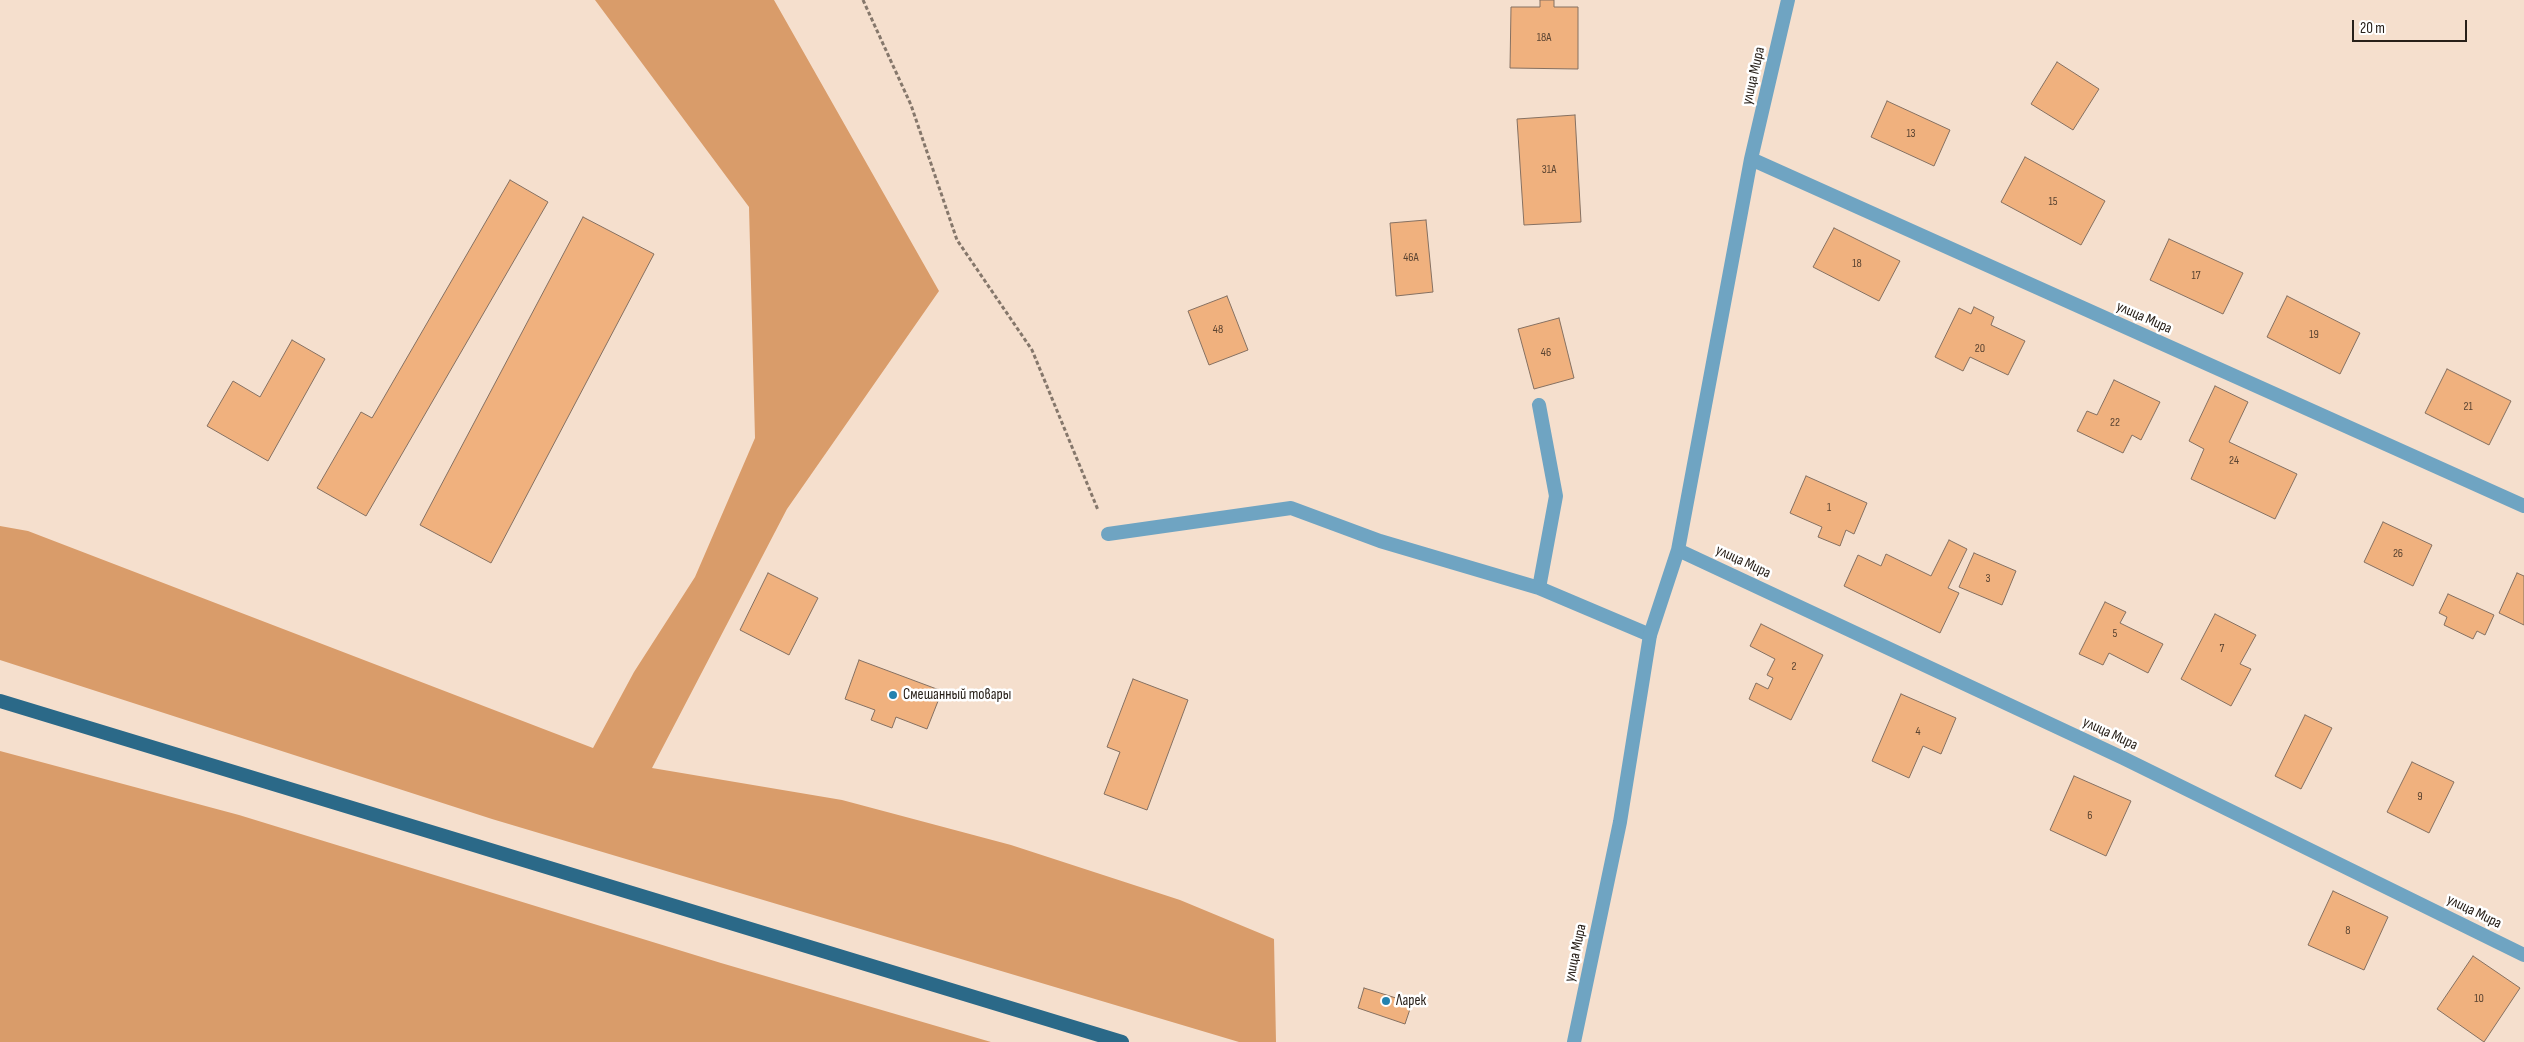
<!DOCTYPE html>
<html>
<head>
<meta charset="utf-8">
<style>
  body { margin:0 }
  #map { position:relative; width:2524px; height:1042px; overflow:hidden; background:#f5dfcd; font-family:"Sofia Sans Condensed",sans-serif }
  canvas { display:block }
  .scale { position:absolute; left:2352px; top:20px; width:115px; height:22px; box-sizing:border-box; border:2px solid #282019; border-top:0; padding-left:6px; font-size:15px; line-height:18px; white-space:nowrap; color:#282019; -webkit-text-stroke:4px #fff; paint-order:stroke }
</style>
</head>
<body>
<div id="map">
<canvas width="2524" height="1042"></canvas>
<div class="scale">20 m</div>
</div>
<script>
const c = document.querySelector('canvas').getContext('2d');
c.lineJoin = 'round';
function paint(path, color) {
  c.fillStyle = color;
  c.fill(path, 'evenodd');
}
function shape(rows) {
  const path = new Path2D();
  for (const r of rows) {
    path.moveTo(r[0], r[1]);
    for (let i = 2; i < r.length; i += 2) path.lineTo(r[i], r[i + 1]);
  }
  return path;
}
function strokePath(path, color, width, dash) {
  c.strokeStyle = color;
  c.lineWidth = width;
  c.lineCap = dash ? 'butt' : 'round';
  c.setLineDash(dash || []);
  c.stroke(path);
}
function label(font, color, halo, rows, align = 'center') {
  c.font = font + ' "Sofia Sans Condensed",sans-serif';
  c.lineWidth = 5;
  c.setLineDash([]);
  c.textBaseline = 'middle';
  c.strokeStyle = halo;
  c.fillStyle = color;
  for (const [text, x, y, turn = 0] of rows) {
    c.save();
    c.translate(x, y);
    c.rotate((+turn || 0) * Math.PI / 180);
    c.textAlign = isNaN(turn) ? turn : align;
    if (halo) c.strokeText(text, 0, 0);
    c.fillText(text, 0, 0);
    c.restore();
  }
}
const forest = shape([
  [595,0,774,0,939,291,787,509,652,768,842,800,1011,845,1180,900,1274,939,1276,1042,1239,1042,492,819,0,660,0,526,28,531,593,748,634,672,695,577,755,438,749,207],
  [0,751,239,815,721,963,991,1042,0,1042]
]);
const building = shape([
  [1540,0,1554,0,1554,7,1578,7,1578,69,1510,68,1511,7,1540,7,1540,0],
  [2057,62,2099,89,2073,130,2031,104,2057,62],
  [1887,101,1950,130,1934,166,1871,137,1887,101],
  [1575,115,1581,222,1524,225,1517,119,1575,115],
  [2025,157,2105,201,2081,245,2001,202,2025,157],
  [510,180,548,202,366,516,317,488,361,412,372,418,510,180],
  [583,217,654,254,491,563,420,525,583,217],
  [1426,220,1433,292,1396,296,1390,223,1426,220],
  [1834,228,1900,261,1879,301,1813,267,1834,228],
  [2169,239,2243,273,2223,314,2150,280,2169,239],
  [1227,296,1248,350,1209,365,1188,311,1227,296],
  [2287,296,2360,333,2340,374,2267,337,2287,296],
  [1974,307,1994,317,1991,325,2025,341,2008,375,1970,357,1963,371,1935,357,1959,308,1971,314,1974,307],
  [1559,318,1574,378,1534,389,1518,329,1559,318],
  [292,340,325,359,268,461,207,426,233,381,260,397,292,340],
  [2447,369,2511,401,2489,445,2425,413,2447,369],
  [2114,380,2160,402,2141,440,2132,435,2123,453,2077,431,2087,411,2097,415,2114,380],
  [2215,386,2248,402,2229,442,2297,474,2275,519,2191,479,2204,449,2189,441,2215,386],
  [1806,476,1867,503,1854,534,1846,530,1840,546,1818,537,1822,527,1790,513,1806,476],
  [2383,522,2432,545,2413,586,2364,562,2383,522],
  [1949,540,1967,549,1948,588,1959,593,1940,633,1844,586,1858,555,1881,566,1886,554,1931,576,1949,540],
  [1974,553,2016,571,2002,605,1959,587,1974,553],
  [768,573,818,598,789,655,740,630,768,573],
  [2517,573,2524,576,2524,625,2499,613,2517,573],
  [2448,594,2494,615,2485,635,2477,631,2473,639,2444,625,2447,617,2439,613,2448,594],
  [2105,602,2126,612,2120,623,2163,644,2148,673,2109,653,2103,665,2079,654,2105,602],
  [2215,614,2256,635,2240,664,2251,669,2231,706,2181,679,2215,614],
  [1761,624,1823,655,1791,720,1749,699,1756,683,1768,689,1773,678,1767,675,1775,659,1750,646,1761,624],
  [859,660,942,691,927,729,896,717,892,728,871,720,875,710,845,699,859,660],
  [1133,679,1188,700,1147,810,1104,794,1120,752,1107,747,1133,679],
  [1901,694,1956,718,1941,754,1923,746,1909,778,1872,761,1901,694],
  [2305,715,2332,728,2301,789,2275,776,2305,715],
  [2412,762,2454,782,2429,833,2387,812,2412,762],
  [2074,776,2131,801,2106,856,2050,830,2074,776],
  [2333,891,2388,917,2364,970,2308,945,2333,891],
  [2473,956,2520,988,2484,1042,2437,1009,2473,956],
  [1364,988,1412,1003,1405,1024,1358,1008,1364,988]
]);
const path = shape([
  [863,0,911,105,957,240,1032,350,1098,510]
]);
const service = shape([
  [1539,405,1556,496,1539,588,1650,635],
  [1108,534,1291,508,1380,541,1539,588]
]);
const minor = shape([
  [1751,159,2524,506],
  [1678,550,2123,758,2524,955],
  [1574,1042,1620,822,1650,635,1678,550,1751,159,1788,0]
]);
const primary = shape([
  [0,701,1122,1042]
]);
const markers = [
  [893,695,5,"#2482af"],
  [1386,1001,5,"#2482af"]
];
const numberNames = [
  ["18А",1544,38],
  ["13",1911,134],
  ["31А",1549,170],
  ["15",2053,202],
  ["46А",1411,258],
  ["18",1857,264],
  ["17",2196,276],
  ["48",1218,330],
  ["19",2314,335],
  ["20",1980,349],
  ["46",1546,353],
  ["21",2468,407],
  ["22",2115,423],
  ["24",2234,461],
  ["1",1829,508],
  ["26",2398,554],
  ["3",1988,579],
  ["5",2115,634],
  ["7",2222,649],
  ["2",1794,667],
  ["4",1918,732],
  ["9",2420,797],
  ["6",2090,816],
  ["8",2348,931],
  ["10",2479,999]
];
const streetNames = [
  ["улица Мира",1754,76,-77],
  ["улица Мира",2144,318,24],
  ["улица Мира",1743,562,25],
  ["улица Мира",2110,734,25],
  ["улица Мира",2474,912,26],
  ["улица Мира",1576,953,-78]
];
const poiNames = [
  ["Смешанный товары",903,695],
  ["Ларек",1396,1001]
];
paint(forest, '#d99c6a');
paint(building, '#f0b17e');
strokePath(building, '#857061', 1);
strokePath(path, '#85776b', 3, [4, 2.5]);
strokePath(service, '#6fa4c2', 14);
strokePath(minor, '#6fa4c2', 14);
strokePath(primary, '#2b6988', 14);
for (const [x, y, r, color] of markers) {
  const dot = new Path2D();
  dot.arc(x, y, r, 0, 2 * Math.PI);
  c.fillStyle = color;
  c.fill(dot);
  strokePath(dot, '#fff', 2);
}
label('12px', '#5a4432', null, numberNames);
label('15px', '#282019', '#fff', streetNames);
label('15px', '#282019', '#fff', poiNames, 'left');
</script>
</body>
</html>
